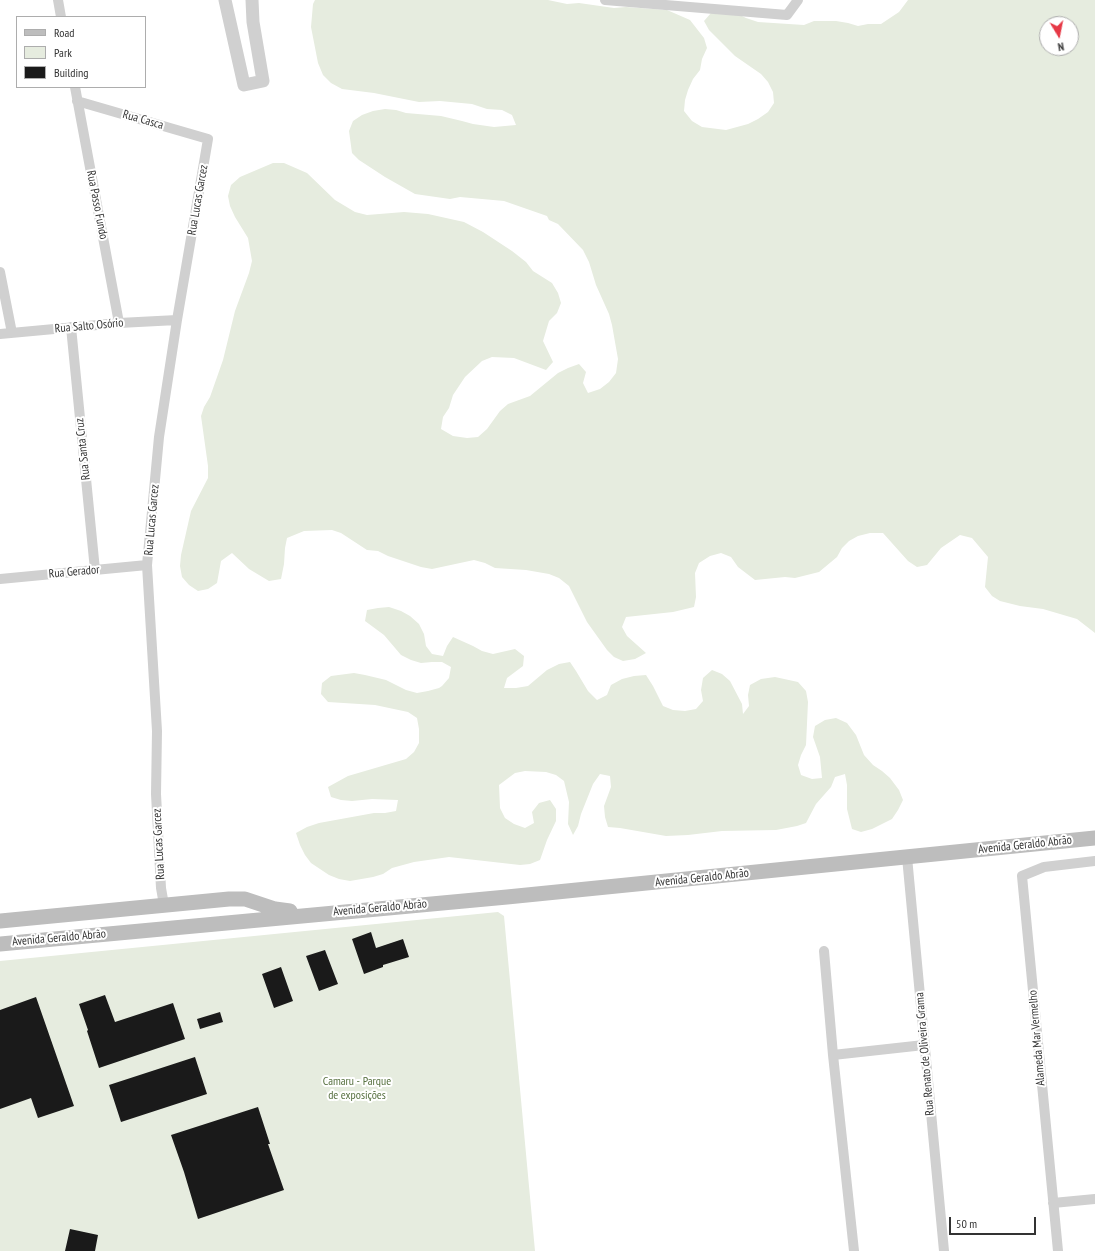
<!DOCTYPE html>
<html>
<head>
<meta charset="utf-8">
<style>
  body { margin:0 }
  #map { position:relative; width:1095px; height:1251px; overflow:hidden; background:#fff; font-family:"PT Sans Narrow",sans-serif }
  canvas { display:block }
  .legend { position:absolute; left:16px; top:16px; width:130px; height:72px; box-sizing:border-box; background:#fff; border:1px solid #adadad; margin:0; padding:5px 7px; list-style:none; font-size:12px; color:#333 }
  .legend li { display:flex; align-items:center; gap:8px; height:20px }
  .legend b { width:20px; border:1px solid #adadad }
  .north { position:absolute; left:1039px; top:16px; width:40px; height:40px; box-sizing:border-box; background:#fff; border:1px solid #adadad; border-radius:50%; rotate:170deg; font-size:11px; font-weight:700; line-height:16px; text-align:center; color:#333 }
  .north::after { content:''; display:block; margin:auto; width:14px; height:18px; background:#e63946; clip-path:polygon(50% 0,100% 100%,50% 72%,0 100%) }
  .scale { position:absolute; left:949px; top:1217px; width:87px; height:18px; box-sizing:border-box; border:2px solid #333; border-top:0; padding-left:5px; font-size:12px; line-height:14px; white-space:nowrap; color:#333; -webkit-text-stroke:3px #fff; paint-order:stroke }
</style>
</head>
<body>
<div id="map">
<canvas width="1095" height="1251"></canvas>
<ul class="legend">
<li><b style="height:5px;background:#bdbdbd"></b>Road</li>
<li><b style="height:11px;background:#e6ecdf"></b>Park</li>
<li><b style="height:11px;background:#1a1a1a"></b>Building</li>
</ul>
<div class="north">N</div>
<div class="scale">50 m</div>
</div>
<script>
const c = document.querySelector('canvas').getContext('2d');
c.lineJoin = 'round';
function paint(path, color) {
  c.fillStyle = color;
  c.fill(path, 'evenodd');
}
function shape(rows) {
  const path = new Path2D();
  for (const r of rows) {
    path.moveTo(r[0], r[1]);
    for (let i = 2; i < r.length; i += 2) path.lineTo(r[i], r[i + 1]);
  }
  return path;
}
function strokePath(path, color, width, dash) {
  c.strokeStyle = color;
  c.lineWidth = width;
  c.lineCap = dash ? 'butt' : 'round';
  c.setLineDash(dash || []);
  c.stroke(path);
}
function label(font, color, halo, rows, align = 'center') {
  c.font = font + ' "PT Sans Narrow",sans-serif';
  c.lineWidth = 4;
  c.setLineDash([]);
  c.textBaseline = 'middle';
  c.strokeStyle = halo;
  c.fillStyle = color;
  for (const [text, x, y, turn = 0] of rows) {
    c.save();
    c.translate(x, y);
    c.rotate((+turn || 0) * Math.PI / 180);
    c.textAlign = isNaN(turn) ? turn : align;
    if (halo) c.strokeText(text, 0, 0);
    c.fillText(text, 0, 0);
    c.restore();
  }
}
const green = shape([
  [315,0,548,0,567,4,579,3,614,8,626,7,667,10,690,20,704,38,707,48,702,59,700,70,693,79,688,90,685,100,684,111,692,121,702,127,726,130,748,124,758,119,768,112,774,103,773,92,768,82,761,74,735,56,709,30,704,21,711,13,734,12,746,18,758,22,804,25,814,21,836,21,848,23,858,26,868,24,881,24,899,12,908,0,1095,0,1095,633,1077,619,1043,609,1020,606,1000,601,992,596,985,587,988,557,972,538,960,535,941,548,927,565,917,567,908,561,883,533,870,533,858,536,849,541,842,548,837,557,819,572,795,578,785,577,755,580,738,567,731,557,721,553,710,556,699,563,695,573,696,597,694,607,673,612,626,617,622,627,627,636,646,653,635,659,623,661,614,657,607,650,587,622,569,586,559,578,549,574,526,570,495,568,485,563,474,560,432,569,421,567,388,556,378,551,367,550,341,533,332,530,304,531,287,538,285,548,284,564,281,579,269,581,249,569,232,553,221,561,217,583,208,589,198,591,189,585,182,577,180,566,181,555,191,511,208,478,208,466,201,416,204,407,210,397,223,360,235,311,249,273,252,261,248,238,235,217,230,206,228,196,231,185,240,177,273,163,284,163,307,173,335,200,355,212,367,215,404,212,428,214,464,222,483,232,512,251,526,262,533,271,552,283,558,293,561,303,557,313,549,321,543,341,553,362,546,370,514,358,492,357,482,361,465,377,453,395,449,408,443,417,441,429,453,436,467,438,478,437,487,429,500,411,508,404,530,396,558,373,568,368,579,364,586,372,583,383,588,393,600,389,609,382,616,373,618,359,612,325,609,314,596,285,589,262,583,250,558,224,549,220,547,216,504,201,460,197,450,199,415,194,385,177,359,160,352,153,349,131,353,121,362,115,373,111,385,109,396,110,406,113,441,116,462,121,473,124,494,127,516,125,512,115,502,110,487,109,472,104,440,101,419,102,374,93,342,89,331,83,323,75,318,63,311,27,313,4],
  [1047,24,1071,24,1071,48,1047,48],
  [389,607,401,611,410,616,419,624,424,634,426,646,432,654,443,656,447,646,453,637,473,646,482,651,493,654,515,649,524,656,523,666,507,678,504,688,516,688,528,686,547,670,559,664,570,662,576,671,588,691,597,700,607,695,611,685,622,679,634,676,646,675,653,686,663,706,673,710,685,711,696,709,703,701,701,690,703,678,712,670,722,674,730,681,742,704,743,714,749,706,748,695,750,685,761,679,775,677,798,682,806,691,808,702,806,745,801,755,798,765,801,775,812,779,822,778,820,757,813,737,815,726,825,720,836,718,847,723,856,735,864,755,873,765,882,771,890,778,899,790,903,800,898,810,892,819,872,829,861,832,852,829,847,809,847,785,845,774,835,777,831,787,816,804,806,823,797,826,776,830,722,831,688,835,666,836,620,828,608,827,605,817,604,806,611,787,610,776,600,774,593,784,581,814,578,826,573,835,568,824,569,802,564,781,556,775,546,772,525,771,515,773,499,785,500,808,505,818,514,824,525,828,534,823,532,812,539,803,550,800,556,809,556,821,547,840,540,860,530,864,520,865,449,857,414,862,392,868,383,874,373,877,350,881,339,879,329,875,311,863,305,855,300,845,296,833,307,827,319,823,374,813,385,813,396,811,398,800,372,799,352,801,341,800,331,797,328,787,348,776,406,759,414,752,419,743,419,729,417,718,408,712,375,705,328,702,321,694,322,683,331,676,354,673,365,675,386,680,406,690,417,693,428,691,439,688,442,686,449,678,451,667,442,662,432,662,421,663,411,660,401,655,384,635,365,621,367,610,378,608],
  [498,912,504,916,535,1251,0,1251,0,961]
]);
const building = shape([
  [371,932,376,948,403,939,409,957,383,965,383,967,364,974,352,939],
  [325,950,338,984,319,991,306,956],
  [281,967,293,1001,274,1008,262,974],
  [105,995,115,1022,173,1003,185,1039,99,1068,87,1031,88,1030,79,1004],
  [36,997,74,1106,38,1118,31,1098,0,1109,0,1010],
  [220,1012,223,1022,200,1029,197,1019],
  [195,1057,207,1094,121,1122,109,1085],
  [258,1107,270,1144,268,1144,284,1190,198,1219,184,1172,171,1135],
  [70,1229,98,1235,95,1251,65,1251]
]);
const minor = shape([
  [58,0,61,17],
  [605,0,787,15,798,0],
  [75,87,119,323],
  [77,101,208,139,177,320,159,437,147,565,157,731,156,794,161,888,164,905],
  [0,272,12,333],
  [71,327,95,570],
  [0,334,119,323,177,320],
  [0,579,147,565],
  [907,857,944,1251],
  [824,951,833,1055],
  [1053,1203,1095,1199],
  [854,1251,833,1055,924,1045],
  [1058,1251,1022,876,1044,867,1095,861]
]);
const tertiary = shape([
  [225,0,244,85,263,81,253,22,252,0]
]);
const secondary = shape([
  [0,921,229,899,245,899,275,909,290,911],
  [0,944,507,897,1095,838]
]);
const streetNames = [
  ["Rua Casca",143,120,16],
  ["Rua Lucas Garcez",198,200,-80],
  ["Rua Passo Fundo",97,205,79],
  ["Rua Salto Osório",89,326,-5],
  ["Rua Santa Cruz",83,449,-96],
  ["Rua Lucas Garcez",152,520,-85],
  ["Rua Gerador",74,572,-5],
  ["Rua Lucas Garcez",159,844,-93],
  ["Avenida Geraldo Abrão",1025,845,-6],
  ["Avenida Geraldo Abrão",702,878,-6],
  ["Avenida Geraldo Abrão",380,908,-5],
  ["Avenida Geraldo Abrão",59,938,-5],
  ["Alameda Mar Vermelho",1037,1038,-95],
  ["Rua Renato de Oliveira Grama",925,1054,-95]
];
const parkNames = [
  ["Camaru - Parque",357,1082],
  ["de exposições",357,1096]
];
paint(green, '#e6ecdf');
paint(building, '#1a1a1a');
strokePath(minor, '#d0d0d0', 10);
strokePath(tertiary, '#d0d0d0', 13);
strokePath(secondary, '#bdbdbd', 15);
label('12px', '#333', '#fff', streetNames);
label('12px', '#56703f', '#fff', parkNames);
</script>
</body>
</html>
